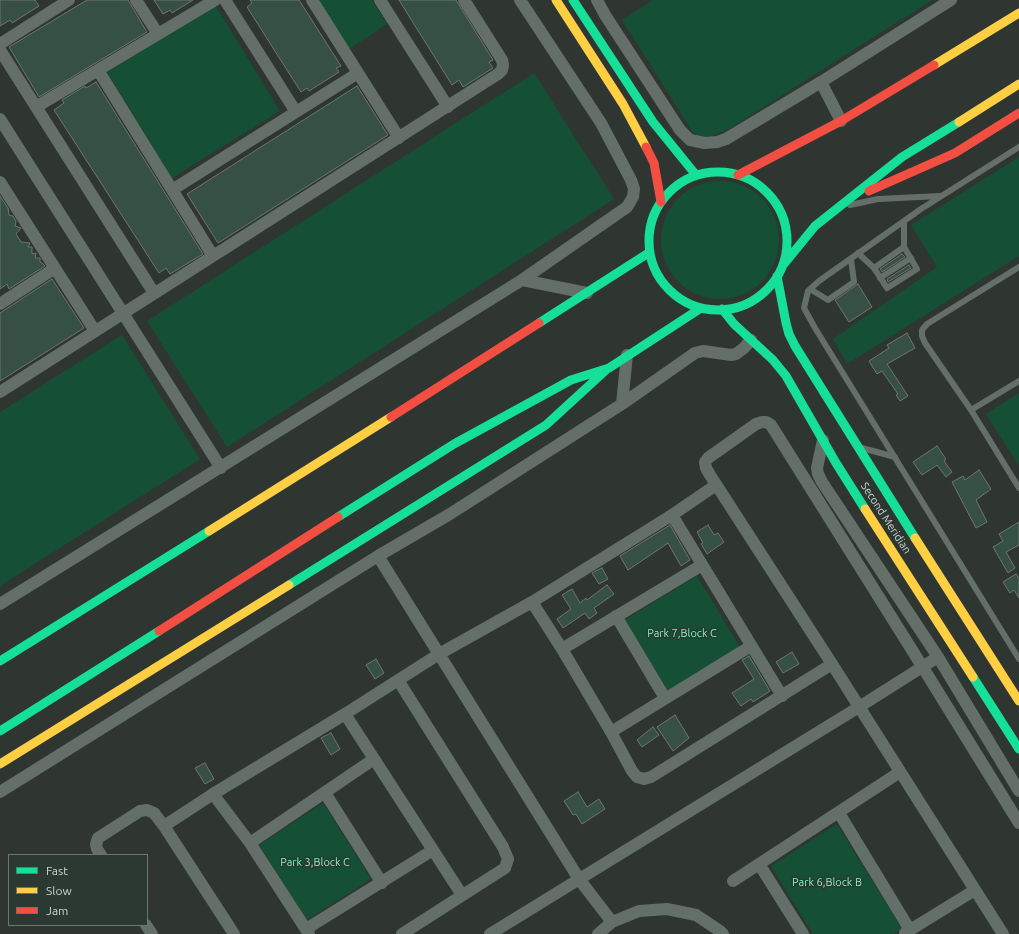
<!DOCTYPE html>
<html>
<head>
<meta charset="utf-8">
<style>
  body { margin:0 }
  #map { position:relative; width:1019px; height:934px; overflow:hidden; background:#2f3632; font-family:Ubuntu,sans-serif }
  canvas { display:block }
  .legend { position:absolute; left:8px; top:854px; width:140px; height:72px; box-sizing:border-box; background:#2c3932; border:1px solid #6c7771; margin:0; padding:5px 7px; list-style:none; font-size:12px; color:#ccd4cf }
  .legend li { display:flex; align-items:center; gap:8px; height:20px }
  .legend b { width:20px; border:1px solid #6c7771 }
</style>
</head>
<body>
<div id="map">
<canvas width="1019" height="934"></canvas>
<ul class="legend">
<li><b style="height:5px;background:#16e098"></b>Fast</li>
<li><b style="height:5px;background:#ffcf43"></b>Slow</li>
<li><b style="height:5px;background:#f24e42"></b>Jam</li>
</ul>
</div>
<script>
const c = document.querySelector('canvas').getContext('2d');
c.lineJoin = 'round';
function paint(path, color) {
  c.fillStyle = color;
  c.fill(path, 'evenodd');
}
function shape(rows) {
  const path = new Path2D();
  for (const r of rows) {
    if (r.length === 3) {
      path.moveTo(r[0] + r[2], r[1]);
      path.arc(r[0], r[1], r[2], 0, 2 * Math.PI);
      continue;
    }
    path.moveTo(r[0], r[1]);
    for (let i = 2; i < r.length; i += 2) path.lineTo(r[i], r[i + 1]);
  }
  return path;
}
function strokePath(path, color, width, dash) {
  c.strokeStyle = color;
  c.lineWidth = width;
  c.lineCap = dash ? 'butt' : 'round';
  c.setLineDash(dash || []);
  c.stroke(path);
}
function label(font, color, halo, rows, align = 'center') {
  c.font = font + ' Ubuntu,sans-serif';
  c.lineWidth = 3;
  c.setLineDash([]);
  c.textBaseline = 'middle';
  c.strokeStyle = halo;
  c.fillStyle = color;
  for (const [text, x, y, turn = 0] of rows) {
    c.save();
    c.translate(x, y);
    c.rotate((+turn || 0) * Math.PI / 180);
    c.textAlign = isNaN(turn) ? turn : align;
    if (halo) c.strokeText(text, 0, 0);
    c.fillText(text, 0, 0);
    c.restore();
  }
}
const green = shape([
  [318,0,372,0,387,24,349,49],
  [653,0,932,0,729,129,710,137,699,137,692,131,622,20],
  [215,5,280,111,172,178,107,72],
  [534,73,614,199,227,447,147,321],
  [1019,157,1019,256,847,364,833,339,937,267,911,225],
  [720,240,59],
  [122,335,200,459,0,586,0,412],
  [1019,393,1019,466,986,414],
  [697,576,740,647,668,691,625,620],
  [323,803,371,879,307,920,259,845],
  [837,824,902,929,894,934,813,934,771,866]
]);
const building = shape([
  [0,0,35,0,39,6,12,23,10,20,0,26,0,0],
  [87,0,128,0,147,32,39,97,9,47,87,0],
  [154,0,193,0,172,13,170,10,163,14,154,0],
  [250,0,299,0,341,66,336,68,339,72,309,91,307,88,301,92,247,7,252,3,250,0],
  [399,0,456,0,493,60,489,62,493,68,463,87,459,80,452,85,399,0],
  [96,82,203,254,170,274,166,268,159,273,54,110,64,103,62,100,85,86,86,88,96,82],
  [357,86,388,135,218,243,187,194,357,86],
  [0,196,8,208,9,215,13,216,16,221,15,226,21,228,16,234,21,242,30,243,28,247,32,247,32,254,36,253,35,258,40,258,40,262,42,263,45,266,9,289,7,284,0,289,0,196],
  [902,254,905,257,882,272,880,269,902,254],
  [909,265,911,268,888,282,887,279,909,265],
  [52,279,84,328,0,381,0,313,52,279],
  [858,284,872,307,849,322,835,300,858,284],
  [907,333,915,348,887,364,908,396,900,401,896,395,898,394,882,371,877,374,869,361,889,348,887,345,907,333],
  [937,446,946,459,944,461,952,472,946,477,937,465,922,475,913,462,937,446],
  [979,470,991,489,976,500,987,522,976,528,952,482,963,476,965,480,979,470],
  [1019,522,1019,545,1006,552,1015,568,1008,573,993,547,1003,541,999,534,1019,522],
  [670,525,690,560,681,566,668,543,628,570,620,556,670,525],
  [708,525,714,535,718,533,724,542,707,554,701,544,703,543,697,532,708,525],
  [602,568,608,579,599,584,592,573,602,568],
  [1016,574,1019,579,1019,598,1014,590,1010,593,1003,582,1016,574],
  [607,585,614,594,594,608,597,613,589,619,585,613,563,628,557,619,571,609,562,595,572,589,580,603,586,598,587,600,607,585],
  [792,652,799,664,783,673,776,662,792,652],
  [749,656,770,691,753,702,751,699,741,706,732,693,754,679,742,660,749,656],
  [376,659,384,673,375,679,366,665,376,659],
  [675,715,689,738,673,751,657,727,675,715],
  [653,727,659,735,642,747,637,740,653,727],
  [331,733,340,749,331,755,321,738,331,733],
  [205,763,214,779,205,784,195,768,205,763],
  [578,792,587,807,599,799,605,809,582,824,576,814,573,815,564,801,578,792]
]);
const lane = shape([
  [1019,147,921,209,819,281,808,291,804,308,815,328,1019,659],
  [850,205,878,199,940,196],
  [858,253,874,268,887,288,917,269,904,247,904,221],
  [1019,267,927,324,922,330,922,336,925,343,971,410,1019,488],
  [874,268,904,247],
  [880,278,911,258],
  [810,289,828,300,854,282,851,259],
  [971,410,1019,381],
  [862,448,895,457]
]);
const street = shape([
  [136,0,158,34],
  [225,0,296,112],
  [312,0,399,138],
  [380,0,448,107],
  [597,0,605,15,680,130,690,140,705,143,717,142,726,139,821,82,951,0],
  [0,44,69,0],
  [0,50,154,293],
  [98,70,213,256],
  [821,82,841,121],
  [36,107,215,0],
  [0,119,221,468],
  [0,182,95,331],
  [172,190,358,73],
  [522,280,587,293],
  [0,304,55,268],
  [0,392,498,74,502,70,503,65,502,60,464,0],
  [622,404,627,355],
  [823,440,817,468,818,474,822,482,938,657,1019,791],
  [672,515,782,696],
  [378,556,579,879,612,922],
  [532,602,562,649,611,732,632,771,637,777,644,779,651,777,832,664],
  [0,604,522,280,627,207,633,197,634,189,631,180,601,123,520,0],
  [616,616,665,698],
  [562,649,702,565],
  [398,680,503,847,508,859,505,868,402,934],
  [345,714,462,895],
  [611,732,751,646],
  [0,792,378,556,450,514,622,404,695,353,703,351,731,355,736,354,744,348,751,340],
  [325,793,382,883],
  [213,794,250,843,309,934],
  [839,813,910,930],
  [164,826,213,794,345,714,439,654,532,602,672,515,716,485],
  [250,843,374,759],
  [101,855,97,849,96,844,98,838,140,811,147,810,154,813,164,826,234,934],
  [759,864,803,934],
  [733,881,900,772],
  [146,925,152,934],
  [306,929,433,850],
  [905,933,975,890],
  [490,934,859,707,938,657],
  [598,934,612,922,639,911,667,909,696,915,720,931,723,934],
  [1003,934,832,664,710,475,706,468,705,462,708,458,756,424,762,422,766,422,771,425,922,666,1019,823]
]);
const fast = shape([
  [573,0,653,122,696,175],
  [718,241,69],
  [784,264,815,226,902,157,959,122],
  [777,276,786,323,789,334,795,346,915,538],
  [722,309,734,324,773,360,786,376,836,463,865,509],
  [539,323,650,252],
  [338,517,454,444,571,380,609,368,701,308],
  [289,585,546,425,606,370],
  [0,661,209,531],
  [973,677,1019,749],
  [0,731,159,631]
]);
const slow = shape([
  [556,0,623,104,646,147],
  [934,65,1019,13],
  [959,122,1019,84],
  [865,509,973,677],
  [209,531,391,417],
  [915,538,1019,701],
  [0,764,289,585]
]);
const jam = shape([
  [646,147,654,163,661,202],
  [738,175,841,121,934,65],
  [869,191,955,153,1019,113],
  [391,417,539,323],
  [159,631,338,517]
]);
const streetNames = [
  ["Second Meridian",886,518,57]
];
const parkNames = [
  ["Park 7,Block C",682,633],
  ["Park 3,Block C",315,862],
  ["Park 6,Block B",827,882]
];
paint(green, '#154f35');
paint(building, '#365045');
strokePath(building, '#6f7571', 1);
strokePath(lane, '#636f68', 6);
strokePath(street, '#636f68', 12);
strokePath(fast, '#16e098', 9);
strokePath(slow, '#ffcf43', 9);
strokePath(jam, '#f24e42', 9);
label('11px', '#ccd4cf', '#2c3932', streetNames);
label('11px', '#7bfdbb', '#2c3932', parkNames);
</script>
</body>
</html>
